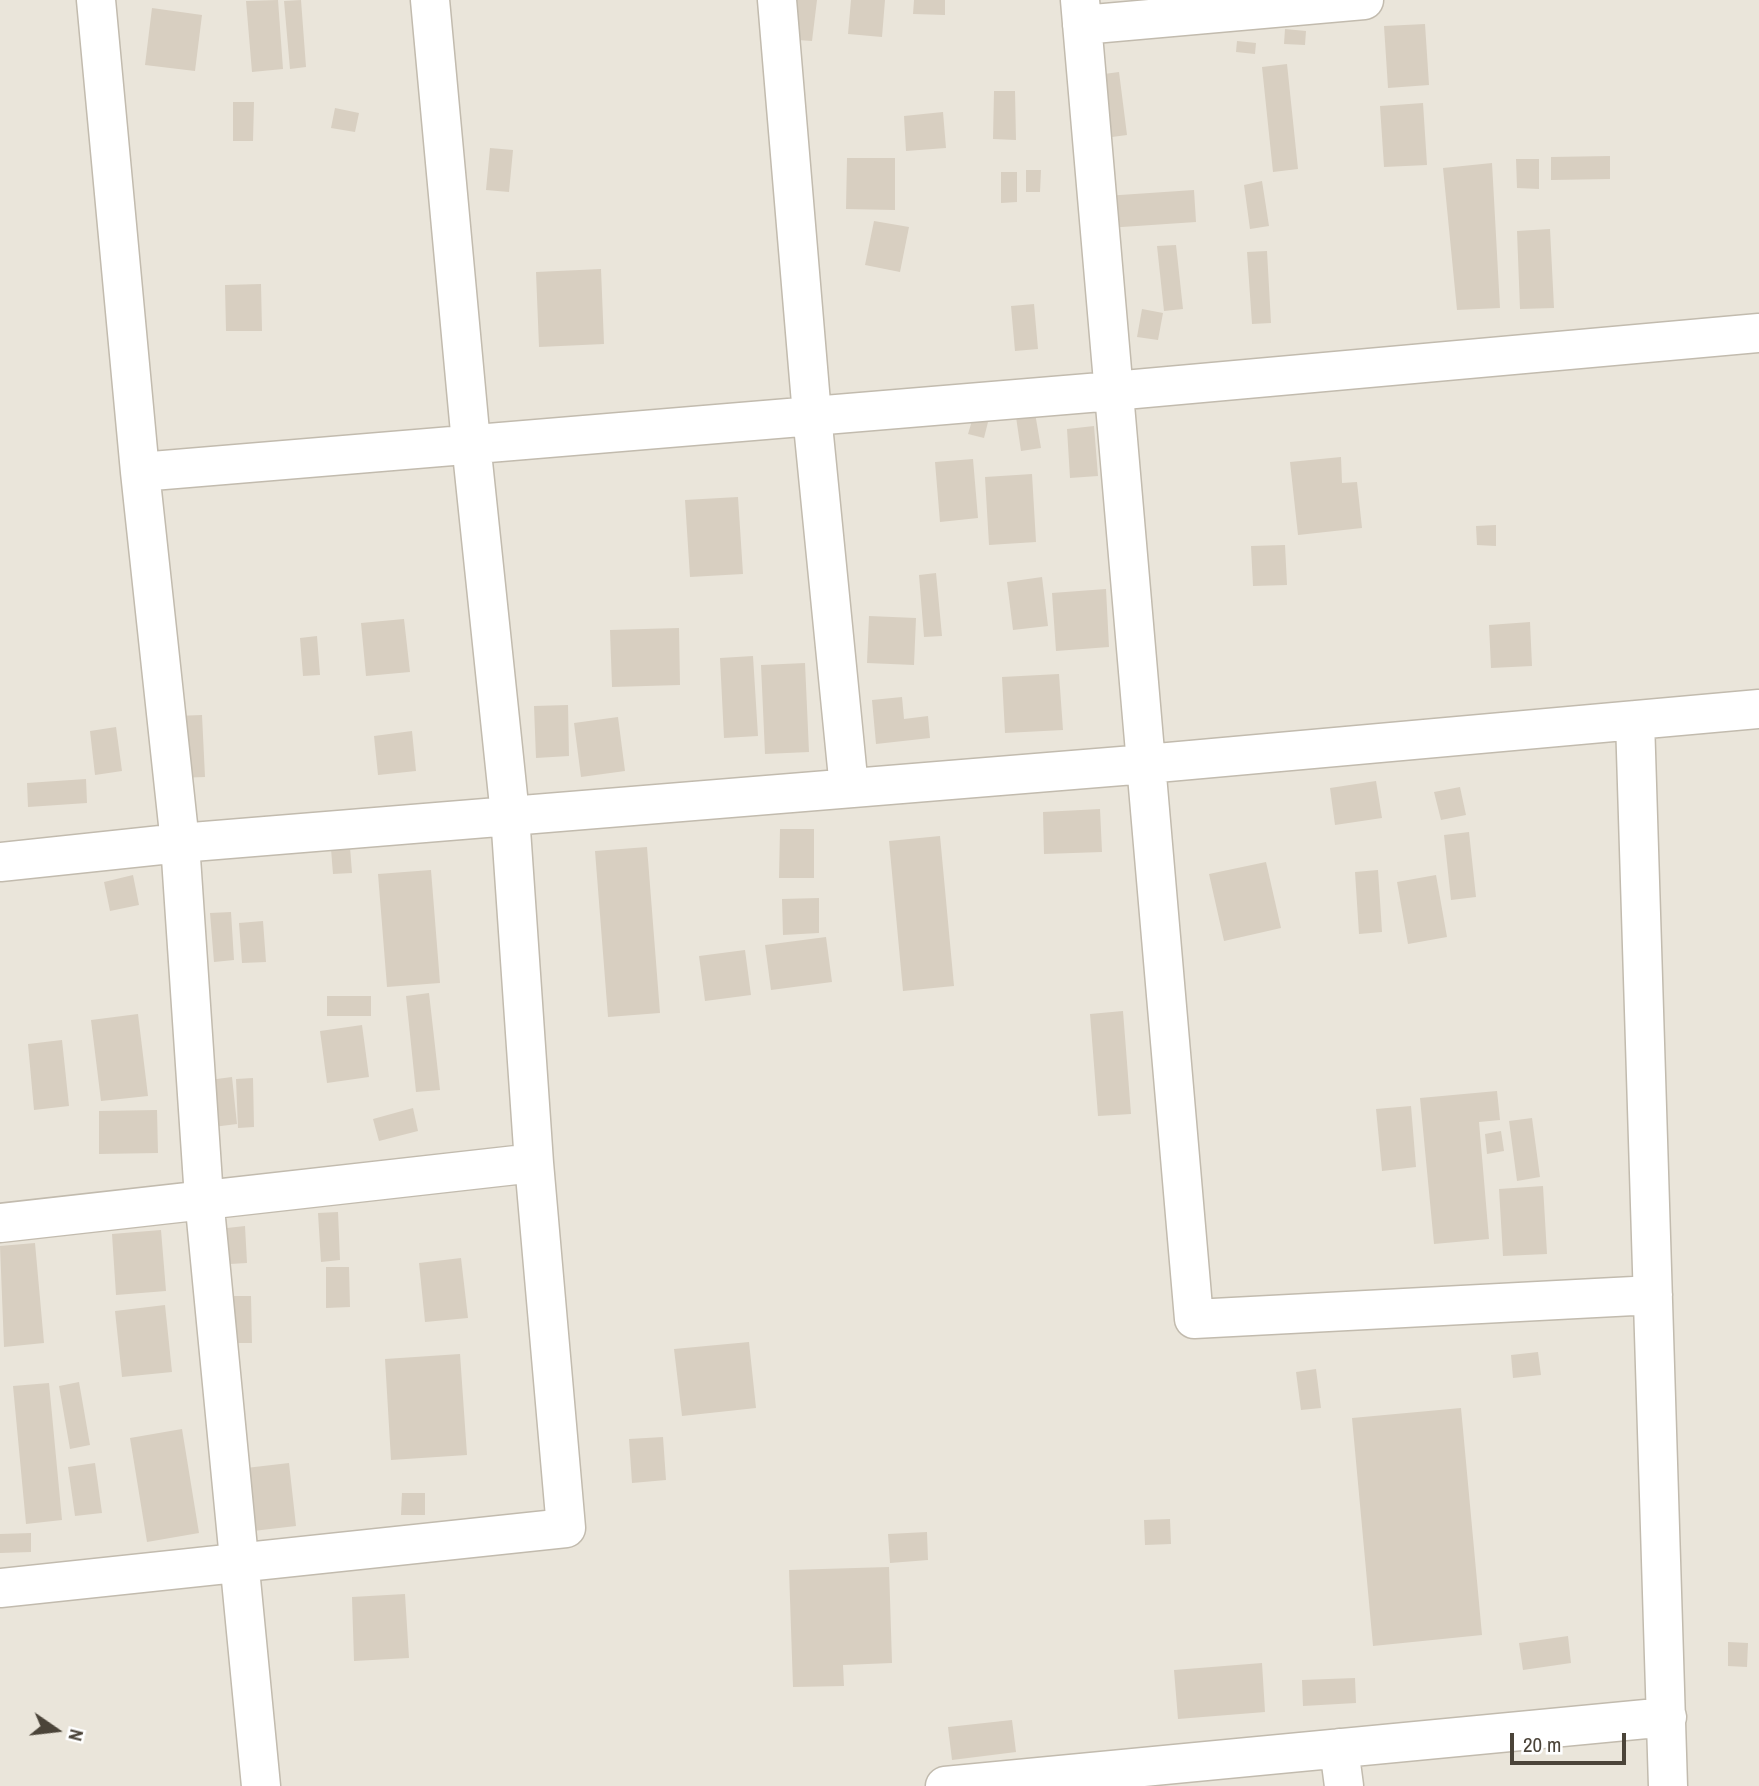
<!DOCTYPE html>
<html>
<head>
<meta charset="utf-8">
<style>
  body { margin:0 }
  #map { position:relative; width:1759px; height:1786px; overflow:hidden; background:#f6f3ec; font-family:"Archivo Narrow",sans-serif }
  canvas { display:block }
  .north { position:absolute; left:21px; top:1695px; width:70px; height:70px; -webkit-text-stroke:5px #fff; paint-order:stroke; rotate:104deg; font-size:19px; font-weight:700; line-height:28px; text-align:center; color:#4b4439 }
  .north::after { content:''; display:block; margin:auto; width:24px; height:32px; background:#4b4439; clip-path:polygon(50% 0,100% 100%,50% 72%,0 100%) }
  .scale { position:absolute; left:1510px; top:1733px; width:116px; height:32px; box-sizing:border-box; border:4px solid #4b4439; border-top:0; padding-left:9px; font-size:21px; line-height:24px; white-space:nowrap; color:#4b4439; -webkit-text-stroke:5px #fff; paint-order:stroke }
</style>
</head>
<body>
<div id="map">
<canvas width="1759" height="1786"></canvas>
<div class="north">N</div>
<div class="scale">20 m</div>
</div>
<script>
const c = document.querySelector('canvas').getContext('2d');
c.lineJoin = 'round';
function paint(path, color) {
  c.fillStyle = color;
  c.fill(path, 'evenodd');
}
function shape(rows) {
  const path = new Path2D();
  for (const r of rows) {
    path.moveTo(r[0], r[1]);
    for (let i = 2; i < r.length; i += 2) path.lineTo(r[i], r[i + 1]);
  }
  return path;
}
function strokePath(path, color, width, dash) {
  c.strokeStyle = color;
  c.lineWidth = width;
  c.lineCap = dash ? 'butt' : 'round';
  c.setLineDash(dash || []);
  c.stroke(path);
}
const residential = shape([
  [0,0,1759,0,1759,1786,0,1786]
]);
const building = shape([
  [278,0,283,69,252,72,246,1],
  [301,0,306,67,290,69,284,1],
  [788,0,817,0,812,41,783,39],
  [851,0,885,0,882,37,848,34],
  [914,0,945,0,945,15,913,14],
  [152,8,202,15,195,71,145,65],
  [1425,24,1429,85,1388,88,1384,26],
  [1285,29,1306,31,1305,45,1284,44],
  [1237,41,1256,43,1255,54,1236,52],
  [1287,64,1298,169,1273,172,1262,67],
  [1119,72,1127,135,1097,139,1089,76],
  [994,91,1015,91,1016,140,993,139],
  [233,102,254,102,253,141,233,141],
  [1423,103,1427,165,1384,167,1380,106],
  [335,108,359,113,355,132,331,128],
  [943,112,946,148,906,151,904,116],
  [490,148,513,150,509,192,486,190],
  [1610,156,1610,179,1551,180,1551,157],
  [847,158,895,158,895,210,846,209],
  [1516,159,1539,159,1539,189,1517,188],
  [1492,163,1500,308,1457,310,1443,168],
  [1026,170,1041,170,1040,192,1026,192],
  [1001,172,1017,172,1017,202,1001,203],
  [1262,181,1269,226,1250,229,1244,185],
  [1194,190,1196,222,1107,228,1105,196],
  [874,221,909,227,900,272,865,265],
  [1550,229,1554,308,1520,309,1517,231],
  [1176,245,1183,309,1164,311,1157,246],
  [1267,251,1271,323,1252,324,1247,252],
  [601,269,604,344,539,347,536,272],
  [261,284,262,331,226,331,225,285],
  [1034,304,1038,349,1015,351,1011,306],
  [1142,309,1163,313,1158,340,1137,337],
  [1035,413,1041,448,1021,451,1016,417],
  [974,414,989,418,984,438,968,434],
  [1094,426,1098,476,1070,478,1067,429],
  [1341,457,1342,483,1357,482,1362,528,1298,535,1290,462],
  [973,459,978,518,940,522,935,462],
  [1032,474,1036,542,989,545,985,477],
  [738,497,743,574,690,577,685,500],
  [1496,525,1496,546,1477,545,1476,526],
  [1285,545,1287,585,1253,586,1251,546],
  [936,573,942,636,924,637,919,575],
  [1042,577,1048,626,1013,630,1007,582],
  [1106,589,1109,647,1056,651,1052,593],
  [869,616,916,618,914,665,867,663],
  [404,619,410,672,366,676,361,623],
  [1530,622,1532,666,1491,668,1489,625],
  [679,628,680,685,612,687,610,630],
  [317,636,320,675,303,676,300,638],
  [753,656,758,736,724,738,720,658],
  [805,663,809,752,765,754,761,665],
  [1059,674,1063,730,1005,733,1002,677],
  [902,697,904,719,928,716,930,738,876,744,872,700],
  [568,705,569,756,536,758,534,706],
  [202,715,205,777,177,778,175,716],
  [618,717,625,771,581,777,574,723],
  [116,727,122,771,95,775,90,731],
  [412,731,416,771,378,775,374,736],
  [86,779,87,803,28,807,27,783],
  [1376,781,1382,818,1335,825,1330,788],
  [1460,787,1466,815,1441,820,1434,792],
  [1100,809,1102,852,1044,854,1043,812],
  [780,829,814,829,814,878,779,878],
  [1469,832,1476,897,1451,900,1444,835],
  [940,836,954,986,903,991,889,841],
  [350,847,352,873,333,874,331,849],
  [647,847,660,1013,608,1017,595,851],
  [1266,862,1281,928,1224,941,1209,874],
  [431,870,440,983,387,987,378,874],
  [1378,870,1382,932,1359,934,1355,872],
  [133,875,139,905,110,911,104,882],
  [1436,875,1447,937,1408,944,1397,882],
  [819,898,819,933,783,935,782,899],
  [231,912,234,960,214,962,210,913],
  [263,921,266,962,242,963,239,923],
  [826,937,832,982,771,990,765,945],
  [745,950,751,995,705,1001,699,956],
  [429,993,440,1090,416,1092,406,996],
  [327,996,371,996,371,1016,327,1016],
  [1123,1011,1131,1114,1098,1116,1090,1014],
  [138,1014,148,1096,101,1101,91,1020],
  [362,1025,369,1077,327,1083,320,1031],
  [62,1040,69,1106,34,1110,28,1044],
  [232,1077,237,1124,213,1127,209,1080],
  [253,1078,254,1127,238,1128,236,1079],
  [1497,1091,1500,1120,1479,1122,1489,1239,1434,1244,1420,1098],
  [1411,1106,1416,1167,1382,1171,1376,1109],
  [413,1108,418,1131,379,1141,373,1119],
  [157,1110,158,1153,99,1154,99,1111],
  [1532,1118,1540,1177,1517,1181,1509,1121],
  [1501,1131,1504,1151,1487,1154,1485,1134],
  [1543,1186,1547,1254,1503,1256,1499,1189],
  [338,1212,340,1260,321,1262,318,1213],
  [245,1226,247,1263,230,1264,227,1228],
  [161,1230,166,1291,116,1295,112,1234],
  [35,1243,44,1343,4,1347,0,1246],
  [461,1258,468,1318,425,1322,419,1263],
  [326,1267,349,1267,350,1307,326,1308],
  [232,1296,251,1296,252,1343,233,1343],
  [165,1305,172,1372,122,1377,115,1311],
  [749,1342,756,1408,682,1416,674,1349],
  [1538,1352,1541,1375,1513,1378,1511,1355],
  [460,1354,467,1455,391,1460,385,1359],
  [1316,1369,1321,1408,1301,1410,1296,1372],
  [79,1382,90,1445,70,1449,59,1386],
  [49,1383,62,1520,26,1524,13,1386],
  [1461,1408,1482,1635,1373,1646,1352,1418],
  [182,1429,199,1533,147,1542,130,1438],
  [663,1437,666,1480,632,1483,629,1439],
  [95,1463,102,1513,75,1516,68,1467],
  [289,1463,296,1526,253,1531,246,1468],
  [402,1493,425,1493,425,1515,401,1515],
  [1170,1519,1171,1544,1145,1545,1144,1520],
  [927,1532,928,1560,890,1563,888,1534],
  [31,1533,31,1552,0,1553,0,1534],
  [889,1567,892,1663,843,1665,844,1686,793,1687,789,1570],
  [405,1594,409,1658,354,1661,352,1597],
  [1568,1636,1571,1663,1523,1670,1519,1643],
  [1728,1642,1748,1643,1747,1667,1728,1666],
  [1262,1663,1265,1712,1178,1719,1174,1670],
  [1355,1678,1356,1703,1303,1706,1302,1680],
  [1012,1720,1016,1752,952,1760,948,1727]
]);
const minor = shape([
  [96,0,140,472,180,843,204,1198,261,1786],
  [777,0,812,415,849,788],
  [1080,0,1194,1319,1653,1295],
  [1082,25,1364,0],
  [140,472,1113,391,1759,333],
  [1635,720,1668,1786],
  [0,862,180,843,1146,764,1759,709],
  [0,1223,534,1163],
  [0,1588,566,1528,534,1163,510,815,471,443,430,0],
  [1339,1748,1344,1786],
  [945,1786,1667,1717]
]);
paint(residential, '#eae5da');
paint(building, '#d8cfc1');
strokePath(minor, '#c2bbae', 41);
strokePath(minor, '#fff', 38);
</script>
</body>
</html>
